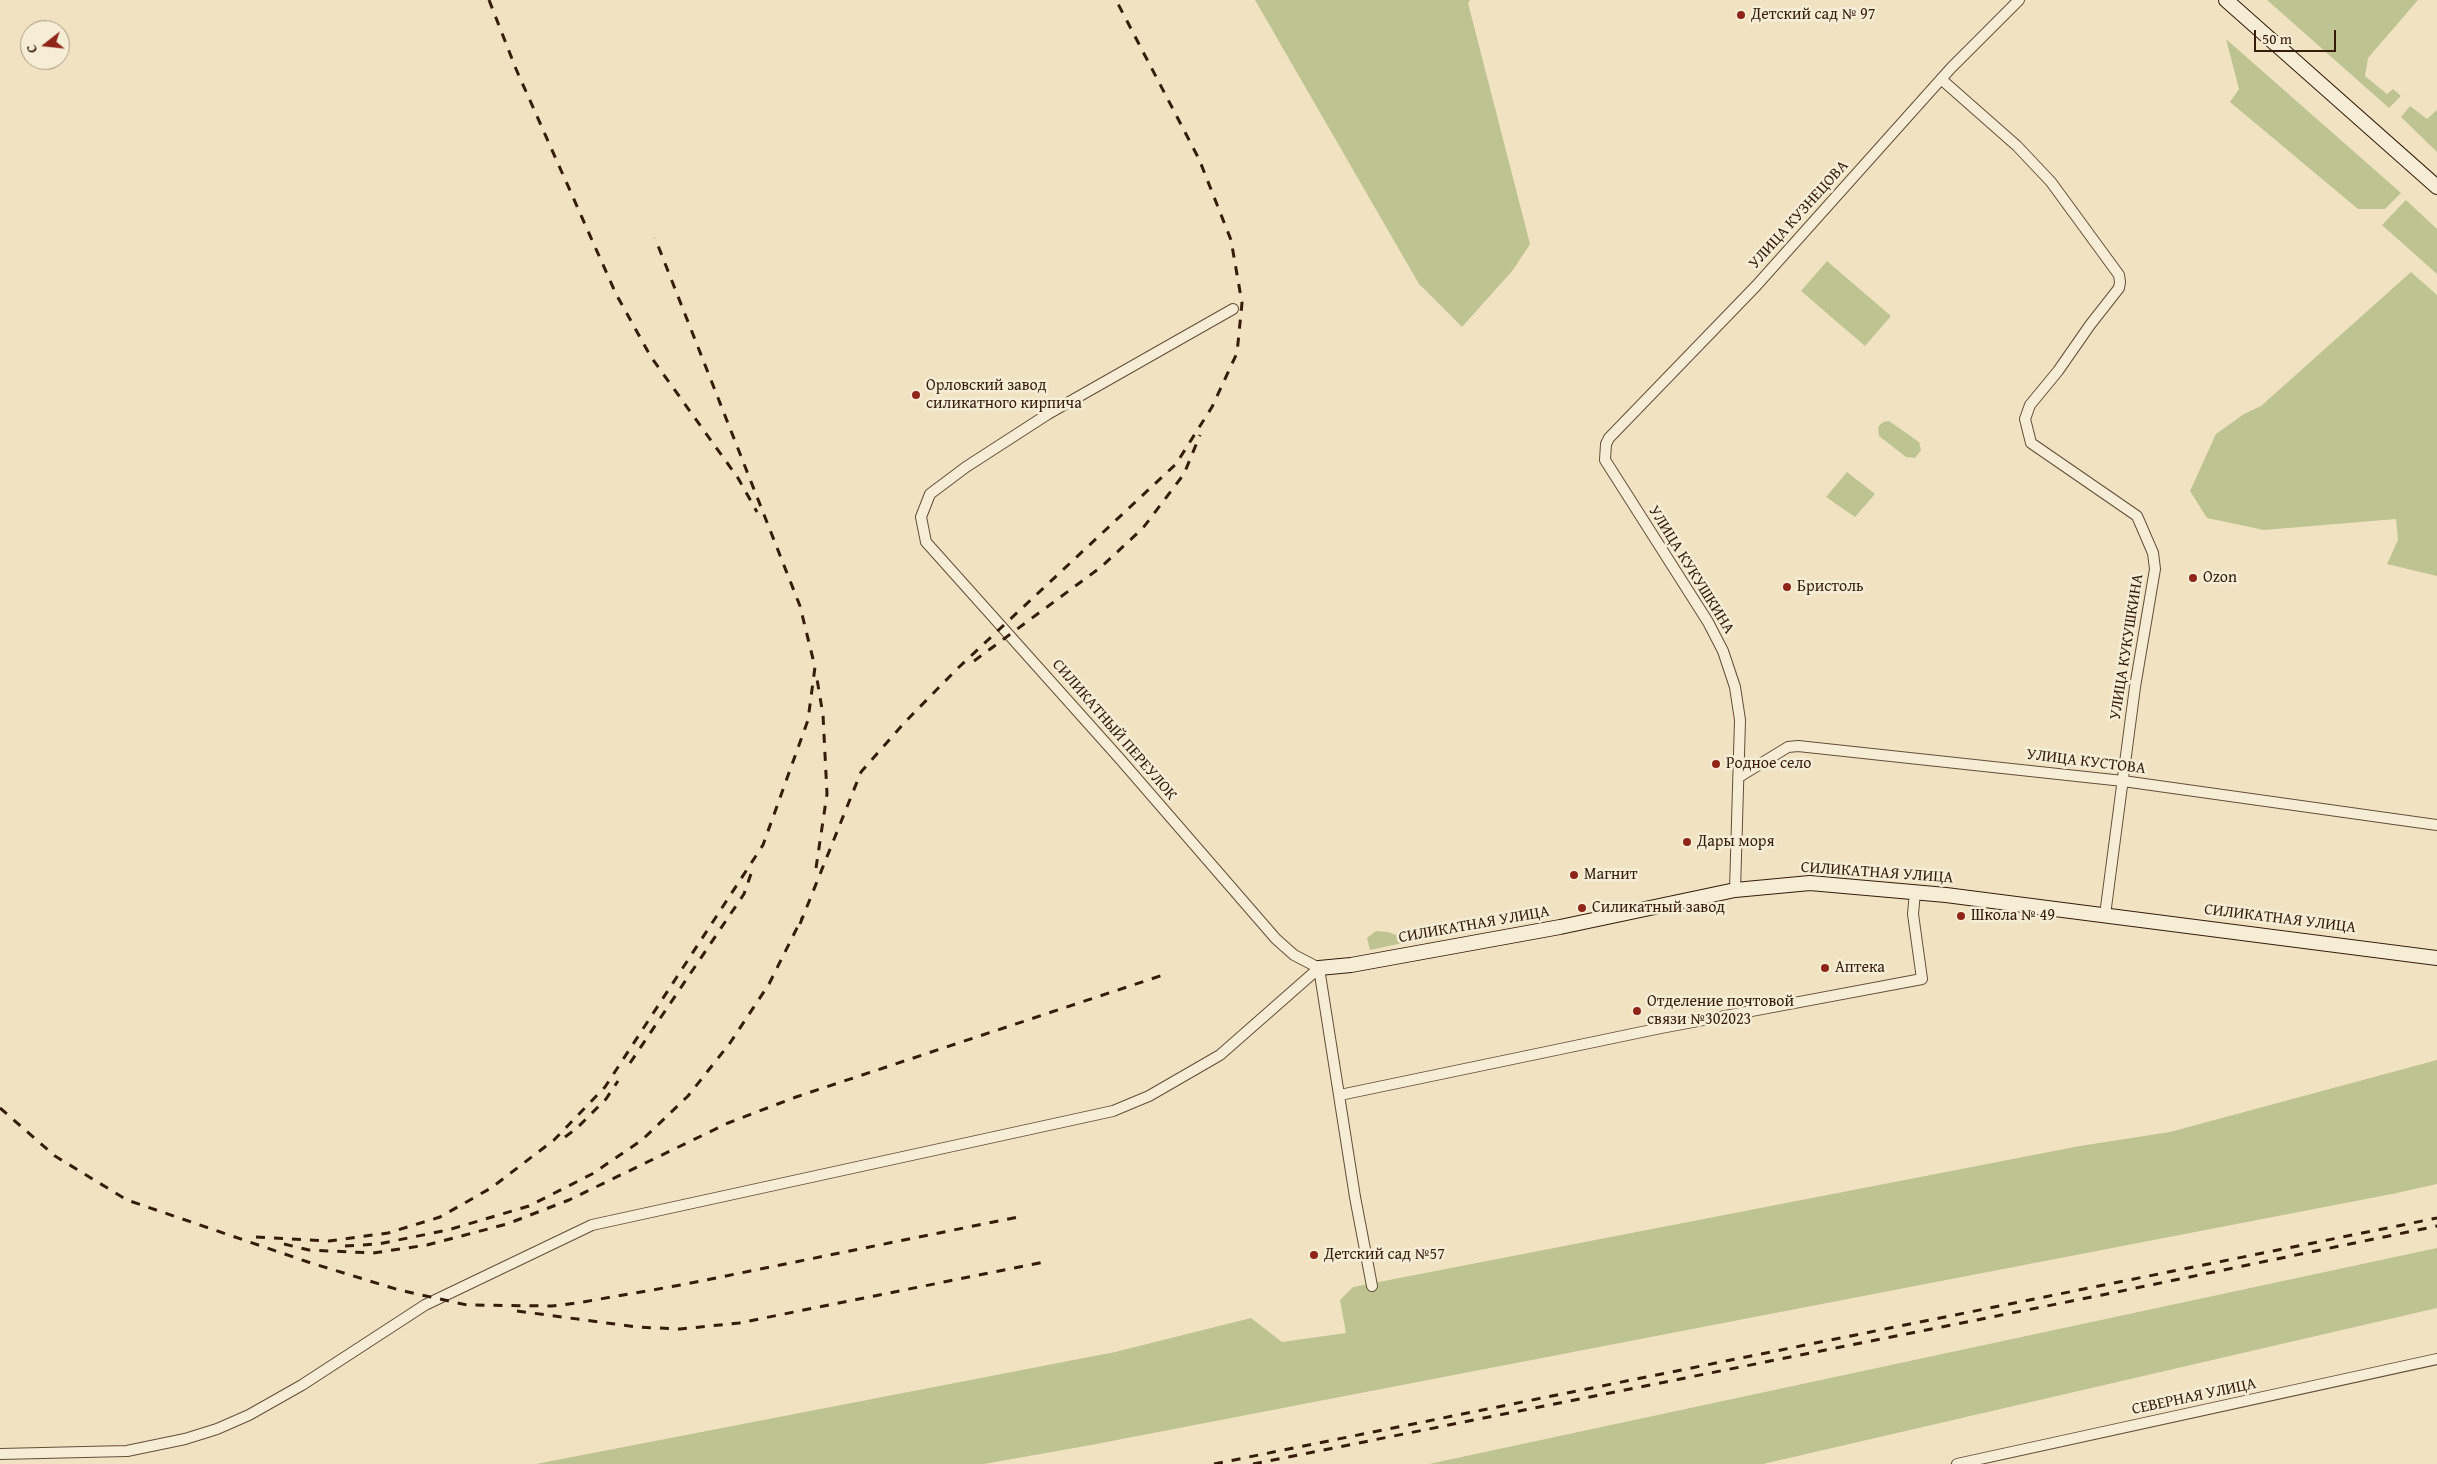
<!DOCTYPE html>
<html>
<head>
<meta charset="utf-8">
<style>
  body { margin:0 }
  #map { position:relative; width:2437px; height:1464px; overflow:hidden; background:#f1e3c1; font-family:"Gentium Book Plus",serif }
  canvas { display:block }
  .north { position:absolute; left:20px; top:20px; width:50px; height:50px; box-sizing:border-box; background:#f6edd7; border:1px solid #a99985; border-radius:50%; rotate:254deg; font-size:14px; font-weight:700; line-height:20px; text-align:center; color:#351c0b }
  .north::after { content:''; display:block; margin:auto; width:18px; height:22px; background:#8f2418; clip-path:polygon(50% 0,100% 100%,50% 72%,0 100%) }
  .scale { position:absolute; left:2254px; top:30px; width:82px; height:22px; box-sizing:border-box; border:2px solid #351c0b; border-top:0; padding-left:6px; font-size:15px; line-height:18px; white-space:nowrap; color:#351c0b; -webkit-text-stroke:4px #f6edd7; paint-order:stroke }
</style>
</head>
<body>
<div id="map">
<canvas width="2437" height="1464"></canvas>
<div class="north">С</div>
<div class="scale">50 m</div>
</div>
<script>
const c = document.querySelector('canvas').getContext('2d');
c.lineJoin = 'round';
function paint(path, color) {
  c.fillStyle = color;
  c.fill(path, 'evenodd');
}
function shape(rows) {
  const path = new Path2D();
  for (const r of rows) {
    path.moveTo(r[0], r[1]);
    for (let i = 2; i < r.length; i += 2) path.lineTo(r[i], r[i + 1]);
  }
  return path;
}
function strokePath(path, color, width, dash) {
  c.strokeStyle = color;
  c.lineWidth = width;
  c.lineCap = dash ? 'butt' : 'round';
  c.setLineDash(dash || []);
  c.stroke(path);
}
function label(font, color, halo, rows, align = 'center') {
  c.font = font + ' "Gentium Book Plus",serif';
  c.lineWidth = 5;
  c.setLineDash([]);
  c.textBaseline = 'middle';
  c.strokeStyle = halo;
  c.fillStyle = color;
  for (const [text, x, y, turn = 0] of rows) {
    c.save();
    c.translate(x, y);
    c.rotate((+turn || 0) * Math.PI / 180);
    c.textAlign = isNaN(turn) ? turn : align;
    if (halo) c.strokeText(text, 0, 0);
    c.fillText(text, 0, 0);
    c.restore();
  }
}
const green = shape([
  [1255,0,1470,0,1468,3,1530,244,1513,270,1462,327,1419,284],
  [2267,0,2418,0,2368,58,2365,76,2387,94,2393,89,2401,96,2389,108],
  [2226,39,2401,193,2385,209,2358,209,2230,102,2239,89],
  [2410,106,2427,119,2437,110,2437,152,2401,117],
  [2406,200,2437,229,2437,274,2382,225],
  [1827,261,1891,316,1865,346,1801,291],
  [2411,272,2437,295,2437,576,2387,564,2398,540,2396,519,2264,530,2207,518,2190,491,2216,434,2244,414,2261,406],
  [1889,421,1919,442,1921,450,1915,458,1906,457,1879,436,1878,427,1883,422],
  [1847,472,1875,494,1855,517,1826,497],
  [1376,931,1388,932,1412,941,1370,950,1367,938],
  [2437,1060,2437,1184,2392,1194,1091,1445,984,1464,536,1464,1115,1352,1251,1318,1282,1342,1346,1333,1340,1300,1353,1287,2080,1146,2170,1132],
  [2437,1248,2437,1308,1763,1464,1429,1464]
]);
const street = shape([
  [1941,79,2017,146,2051,182,2119,275,2120,282,2119,288,2090,325,2058,371,2030,405,2025,419,2031,443,2137,516,2153,553,2155,569,2135,687,2105,915],
  [1233,309,1048,414,966,467,930,494,921,517,926,542,1120,759,1276,939,1294,955,1319,968],
  [1739,777,1788,747,1798,746,2123,781,2437,825],
  [1735,890,1740,720,1735,687,1723,651,1708,622,1605,460,1606,444,1609,438,1756,286,1951,68,2019,0],
  [1319,968,1355,1197,1372,1286],
  [1340,1095,1661,1028,1922,979,1913,914,1915,892],
  [0,1454,127,1451,185,1439,217,1429,249,1415,302,1385,425,1305,592,1225,1113,1111,1149,1096,1220,1055,1319,968],
  [1957,1464,2437,1359]
]);
const secondary = shape([
  [2226,0,2437,187],
  [1319,968,1351,965,1560,927,1735,890,1810,883,1946,895,2437,958]
]);
const rail = shape([
  [489,0,516,69,616,294,651,357,738,478,757,512],
  [974,661,1101,567,1143,528,1184,474,1200,435],
  [816,868,827,794,823,715,817,679],
  [800,924,861,772,906,721,958,668,1176,464,1212,407,1237,353,1242,303,1231,240,1199,159,1116,0],
  [630,1063,744,894,752,871],
  [0,1108,55,1156,127,1200,308,1262,399,1290,467,1305,552,1306,577,1303,681,1285,1023,1216],
  [565,1137,577,1128,606,1099,618,1081],
  [256,1237,329,1241,388,1233,440,1217,491,1188,554,1140,605,1087,763,845,808,720,815,667,800,606,655,238],
  [284,1244,309,1250,373,1253,427,1245,507,1224,569,1200,728,1123,796,1097,1166,974],
  [345,1246,378,1244,448,1230,529,1206,592,1174,642,1140,688,1096,730,1043,769,984,802,918],
  [517,1311,637,1327,680,1329,739,1323,1044,1262],
  [1214,1464,2437,1218],
  [1253,1464,2102,1295,2437,1226]
]);
const markers = [
  [1741,15,5,"#8f2418"],
  [916,395,5,"#8f2418"],
  [2193,578,5,"#8f2418"],
  [1787,587,5,"#8f2418"],
  [1716,764,5,"#8f2418"],
  [1687,842,5,"#8f2418"],
  [1574,875,5,"#8f2418"],
  [1582,908,5,"#8f2418"],
  [1961,916,5,"#8f2418"],
  [1825,968,5,"#8f2418"],
  [1637,1011,5,"#8f2418"],
  [1314,1255,5,"#8f2418"]
];
const poiNames = [
  ["Детский сад № 97",1751,15],
  ["Орловский завод",926,386],
  ["силикатного кирпича",926,404],
  ["Ozon",2203,578],
  ["Бристоль",1797,587],
  ["Родное село",1726,764],
  ["Дары моря",1697,842],
  ["Магнит",1584,875],
  ["Силикатный завод",1592,908],
  ["Школа № 49",1971,916],
  ["Аптека",1835,968],
  ["Отделение почтовой",1647,1002],
  ["связи №302023",1647,1020],
  ["Детский сад №57",1324,1255]
];
const streetNames = [
  ["УЛИЦА КУЗНЕЦОВА",1799,215,-48],
  ["УЛИЦА КУКУШКИНА",1691,570,58],
  ["УЛИЦА КУКУШКИНА",2127,647,-81],
  ["СИЛИКАТНЫЙ ПЕРЕУЛОК",1114,730,49],
  ["УЛИЦА КУСТОВА",2086,762,7],
  ["СИЛИКАТНАЯ УЛИЦА",1877,873,4],
  ["СИЛИКАТНАЯ УЛИЦА",2280,919,7],
  ["СИЛИКАТНАЯ УЛИЦА",1474,925,-10],
  ["СЕВЕРНАЯ УЛИЦА",2194,1397,-12]
];
paint(green, '#bdc391');
strokePath(street, '#644e38', 12);
strokePath(secondary, '#351c0b', 16);
strokePath(street, '#f6edd7', 10);
strokePath(secondary, '#f6edd7', 14);
strokePath(rail, '#351c0b', 3, [9, 9]);
for (const [x, y, r, color] of markers) {
  const dot = new Path2D();
  dot.arc(x, y, r, 0, 2 * Math.PI);
  c.fillStyle = color;
  c.fill(dot);
  strokePath(dot, '#f6edd7', 2);
}
label('16px', '#351c0b', '#f6edd7', poiNames, 'left');
label('16px', '#351c0b', '#f6edd7', streetNames);
</script>
</body>
</html>
